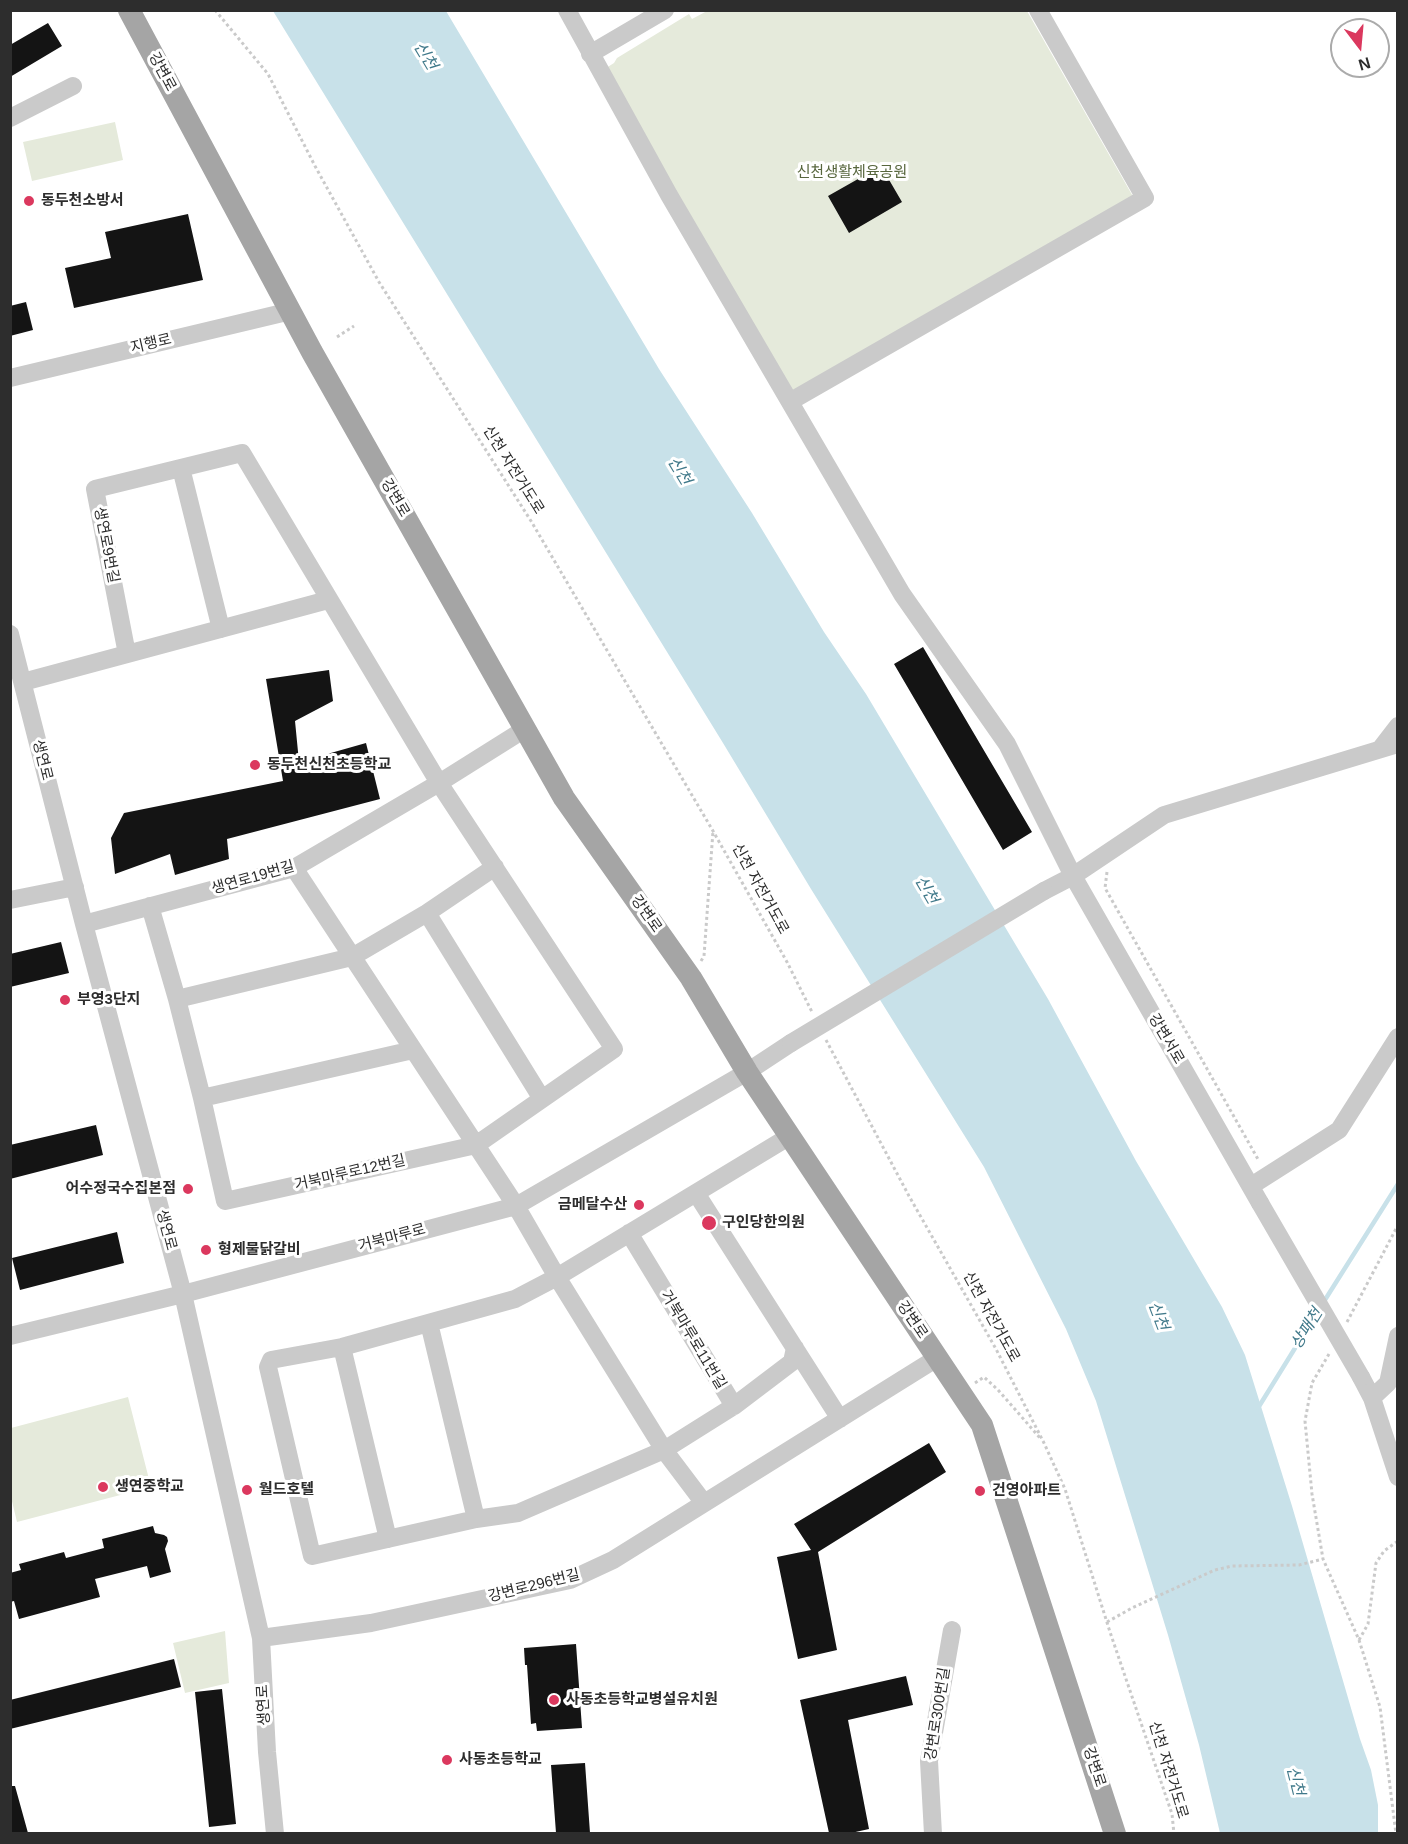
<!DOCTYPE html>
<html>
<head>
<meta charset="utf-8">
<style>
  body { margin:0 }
  #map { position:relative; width:1408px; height:1844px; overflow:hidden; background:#fff; font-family:Arial,sans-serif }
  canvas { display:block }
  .frame { position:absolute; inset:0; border:12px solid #2d2d2d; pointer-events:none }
  .north { position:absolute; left:1330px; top:18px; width:60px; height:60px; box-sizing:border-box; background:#fff; border:2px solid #ababab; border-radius:50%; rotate:164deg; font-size:16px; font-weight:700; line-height:24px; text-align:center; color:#2d2d2d }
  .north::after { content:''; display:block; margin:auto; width:21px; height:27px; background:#db385e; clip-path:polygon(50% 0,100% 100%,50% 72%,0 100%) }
</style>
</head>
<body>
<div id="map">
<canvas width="1408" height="1844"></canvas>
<div class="frame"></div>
<div class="north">N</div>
</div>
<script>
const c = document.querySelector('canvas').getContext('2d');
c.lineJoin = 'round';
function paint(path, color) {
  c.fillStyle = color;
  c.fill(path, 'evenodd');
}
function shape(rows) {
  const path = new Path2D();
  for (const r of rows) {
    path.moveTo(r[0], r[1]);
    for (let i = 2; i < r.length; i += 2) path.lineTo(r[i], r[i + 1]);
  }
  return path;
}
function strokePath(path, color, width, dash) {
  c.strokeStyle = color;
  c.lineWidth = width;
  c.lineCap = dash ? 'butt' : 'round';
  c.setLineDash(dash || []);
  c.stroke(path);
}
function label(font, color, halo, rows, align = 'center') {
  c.font = font + ' Arial,"Noto Sans KR",sans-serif';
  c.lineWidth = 6;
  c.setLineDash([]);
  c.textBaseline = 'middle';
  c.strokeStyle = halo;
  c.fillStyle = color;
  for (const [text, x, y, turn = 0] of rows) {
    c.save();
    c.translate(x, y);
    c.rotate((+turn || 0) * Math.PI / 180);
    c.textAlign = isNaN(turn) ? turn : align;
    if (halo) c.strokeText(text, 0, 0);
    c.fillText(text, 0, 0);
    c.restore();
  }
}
const green = shape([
  [707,11,1027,11,1135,200,790,396,603,70,614,63,617,58,689,14,692,19],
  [115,122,123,160,32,181,23,142],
  [128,1397,151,1487,17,1522,11,1497,11,1428],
  [225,1631,229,1683,185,1693,173,1643]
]);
const water = shape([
  [273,11,446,11,659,369,752,513,824,632,866,694,1048,999,1136,1161,1222,1307,1245,1355,1292,1506,1360,1739,1371,1770,1378,1805,1378,1833,1220,1833,1199,1745,1168,1635,1096,1401,1066,1329,984,1167,811,889,723,743]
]);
const stream = shape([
  [1323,1303,1398,1184],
  [1258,1408,1318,1311]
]);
const building = shape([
  [48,23,62,46,10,77,10,45],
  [881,166,902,202,849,233,828,196],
  [188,214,203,280,74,308,65,268,111,258,105,232],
  [26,302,33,330,10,336,10,306],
  [923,647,1032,832,1003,850,894,664],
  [329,670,333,701,295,721,299,762,366,743,380,799,227,839,229,859,175,875,170,854,115,874,111,838,124,813,283,781,266,679],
  [61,942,69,973,10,987,10,954],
  [96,1125,103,1155,10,1179,10,1145],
  [117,1232,124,1263,20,1290,12,1258],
  [929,1443,946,1472,818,1552,837,1650,798,1659,777,1557,811,1550,794,1524],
  [153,1526,155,1533,164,1535,167,1537,168,1541,165,1549,171,1572,150,1578,147,1566,95,1579,100,1597,19,1619,14,1601,10,1602,10,1573,21,1570,19,1564,64,1552,66,1558,104,1548,102,1539],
  [576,1644,582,1728,537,1731,536,1723,531,1724,527,1665,525,1665,524,1648],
  [174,1659,181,1687,10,1729,10,1700],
  [906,1676,913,1705,848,1720,869,1829,851,1833,829,1833,800,1700],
  [222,1689,236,1824,209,1827,195,1692],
  [585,1763,590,1833,556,1833,551,1765],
  [10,1786,15,1786,28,1833,10,1833]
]);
const path = shape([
  [215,10,268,74,315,166,379,282,531,521,713,831,787,962,812,1012],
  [337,337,354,326],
  [1107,872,1105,888,1259,1161],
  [701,961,704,956,713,831],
  [826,1040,909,1196,996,1349,1044,1443,1065,1489,1110,1632,1172,1814,1174,1834],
  [1347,1322,1398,1225],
  [1329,1354,1312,1383,1305,1421,1312,1494,1323,1559,1359,1640,1380,1707,1396,1834],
  [975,1383,984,1377,998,1390,1041,1439],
  [1107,1622,1132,1608,1215,1570,1232,1566,1299,1565,1323,1559],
  [1359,1640,1368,1624,1376,1563,1384,1551,1398,1541]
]);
const minor = shape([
  [567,10,669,195,902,594,1007,744,1073,876,1260,1203],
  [590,54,665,10],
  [10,118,73,86],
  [10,378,291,311],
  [791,401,1145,198,1038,10],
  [181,468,221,629],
  [10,634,84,924,183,1294,261,1638,267,1752,275,1834],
  [127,654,95,489,242,453,439,783,614,1049,476,1145,225,1201,202,1098,177,999,150,906],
  [23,682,328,600],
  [1381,748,1398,726],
  [294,868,516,1206,557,1277,664,1450,704,1503],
  [1044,891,1073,876,1164,815,1398,744],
  [10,900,75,887],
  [427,913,542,1099],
  [84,924,294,868,439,783,525,729],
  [177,999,352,957,427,913,495,867],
  [202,1098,413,1050],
  [1251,1186,1339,1130,1398,1037],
  [696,1193,840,1419],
  [629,1233,734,1406,664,1450,518,1513,476,1519,312,1556,268,1367,271,1360,342,1347,515,1299,557,1277,790,1136],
  [429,1323,476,1519],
  [10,1336,183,1294,516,1206,747,1072,791,1043],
  [342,1347,388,1539],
  [1361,1377,1372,1398,1398,1477],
  [1372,1398,1388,1383,1398,1336],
  [734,1406,792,1362,795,1348],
  [261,1638,371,1623,570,1580,613,1560,937,1358],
  [933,1834,929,1761,952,1630]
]);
const major = shape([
  [129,10,312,352,564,798,691,978,747,1072,982,1425,1115,1834]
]);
const minorBridge = shape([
  [791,1043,1044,891],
  [1260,1203,1361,1377]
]);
const markers = [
  [29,201,6,"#db385e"],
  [255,765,6,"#db385e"],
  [65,1000,6,"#db385e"],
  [188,1189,6,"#db385e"],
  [639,1205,6,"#db385e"],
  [709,1223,8,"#db385e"],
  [206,1250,6,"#db385e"],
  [103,1487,6,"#db385e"],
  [247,1490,6,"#db385e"],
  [980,1491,6,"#db385e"],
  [554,1700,6,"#db385e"],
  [447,1760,6,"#db385e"]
];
const streetNames = [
  ["강변로",162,72,62],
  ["지행로",151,344,-13],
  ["신천 자전거도로",513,470,58],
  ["강변로",395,498,60],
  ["생연로9번길",106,545,79],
  ["생연로",42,760,76],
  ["생연로19번길",253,878,-16],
  ["신천 자전거도로",760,889,61],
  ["강변로",646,914,55],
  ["강변서로",1166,1039,60],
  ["거북마루로12번길",350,1173,-13],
  ["생연로",166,1230,75],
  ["거북마루로",392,1238,-15],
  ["신천 자전거도로",991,1317,61],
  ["강변로",912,1320,56],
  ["거북마루로11번길",693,1340,59],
  ["강변로296번길",534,1586,-14],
  ["생연로",264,1705,-93],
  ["강변로300번길",938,1714,-81],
  ["강변로",1094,1767,72],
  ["신천 자전거도로",1168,1770,73]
];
const parkNames = [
  ["신천생활체육공원",852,173]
];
const poiNames = [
  ["동두천소방서",41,201],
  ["동두천신천초등학교",267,765],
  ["부영3단지",77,1000],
  ["어수정국수집본점",176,1189,"right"],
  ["금메달수산",627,1205,"right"],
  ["구인당한의원",722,1223],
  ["형제물닭갈비",218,1250],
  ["생연중학교",115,1487],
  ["월드호텔",259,1490],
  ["건영아파트",992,1491],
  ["사동초등학교병설유치원",566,1700],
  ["사동초등학교",459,1760]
];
const waterNames = [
  ["신천",425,56,59],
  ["신천",679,471,59],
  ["신천",926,890,60],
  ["신천",1158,1316,69],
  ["상패천",1307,1329,-58],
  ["신천",1295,1781,76]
];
paint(green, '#e5eadb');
paint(water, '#c8e1e9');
strokePath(stream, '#c8e1e9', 4.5);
paint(building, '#141414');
strokePath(path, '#cacaca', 3, [3, 3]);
strokePath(minor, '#cacaca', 18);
strokePath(major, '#a5a5a5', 22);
strokePath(minorBridge, '#cacaca', 18);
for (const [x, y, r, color] of markers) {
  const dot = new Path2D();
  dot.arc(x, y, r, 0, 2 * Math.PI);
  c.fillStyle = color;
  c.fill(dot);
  strokePath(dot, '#fff', 2);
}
label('15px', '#2d2d2d', '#fff', streetNames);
label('15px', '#57663d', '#fff', parkNames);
label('bold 15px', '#2d2d2d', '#fff', poiNames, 'left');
label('italic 16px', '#40798a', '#fff', waterNames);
</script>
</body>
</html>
